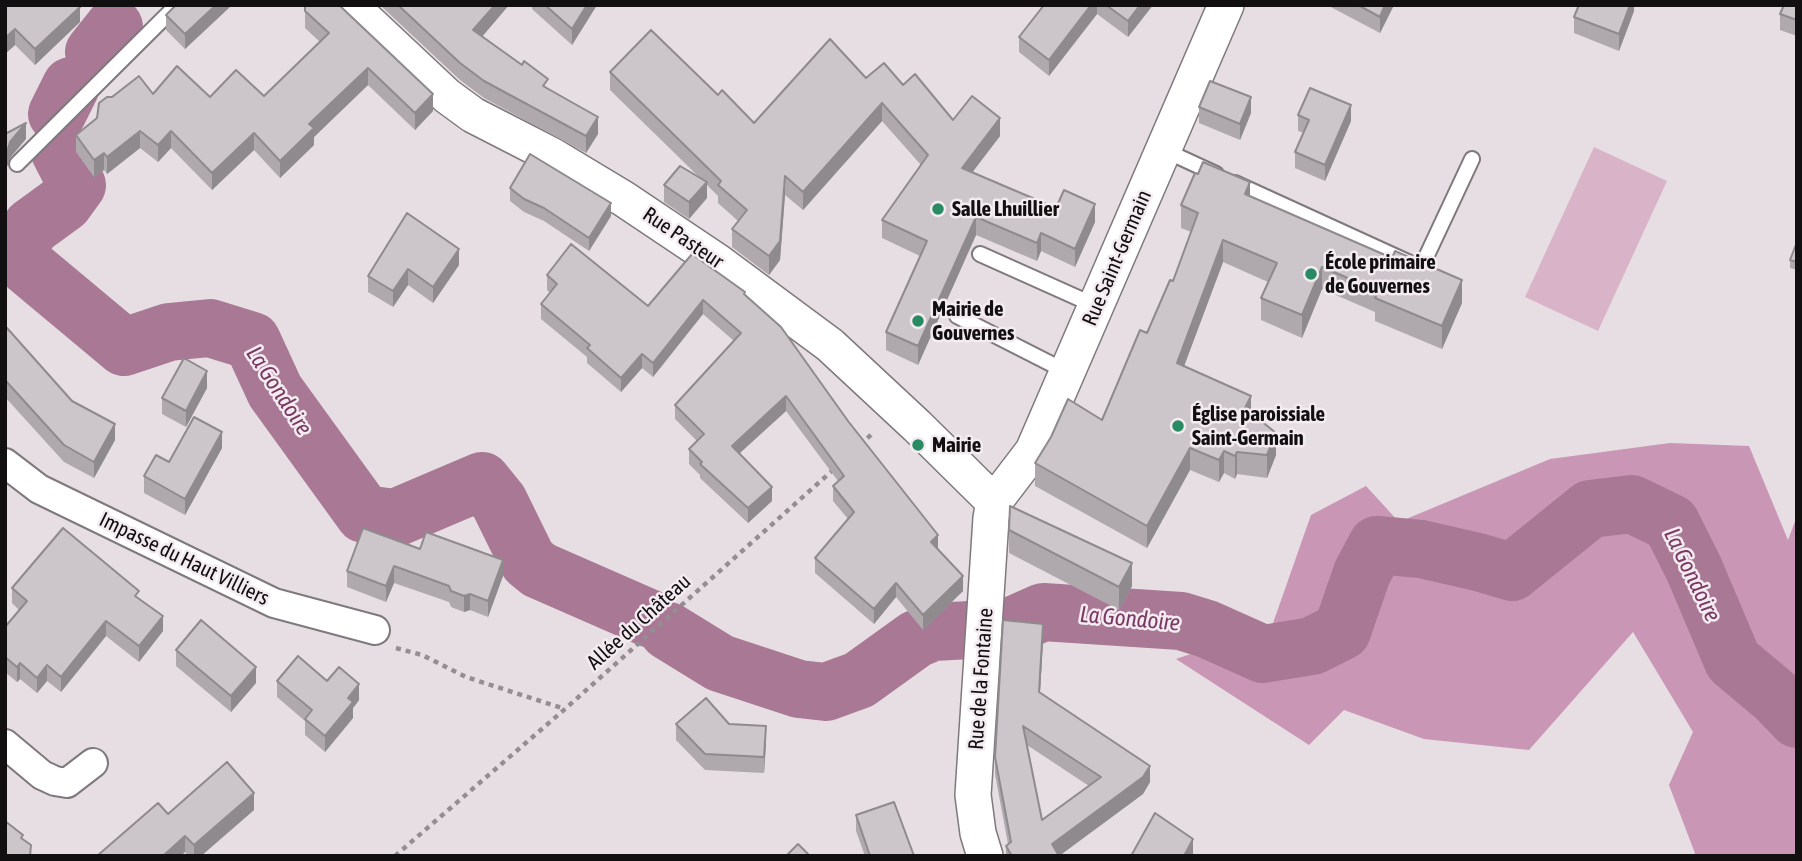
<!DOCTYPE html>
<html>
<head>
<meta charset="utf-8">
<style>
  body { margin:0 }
  #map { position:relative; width:1802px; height:861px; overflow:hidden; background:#e6dee2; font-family:"Asap Condensed",sans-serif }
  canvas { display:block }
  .frame { position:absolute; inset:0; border:7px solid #120f11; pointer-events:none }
</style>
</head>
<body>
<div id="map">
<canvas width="1802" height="861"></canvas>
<div class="frame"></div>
</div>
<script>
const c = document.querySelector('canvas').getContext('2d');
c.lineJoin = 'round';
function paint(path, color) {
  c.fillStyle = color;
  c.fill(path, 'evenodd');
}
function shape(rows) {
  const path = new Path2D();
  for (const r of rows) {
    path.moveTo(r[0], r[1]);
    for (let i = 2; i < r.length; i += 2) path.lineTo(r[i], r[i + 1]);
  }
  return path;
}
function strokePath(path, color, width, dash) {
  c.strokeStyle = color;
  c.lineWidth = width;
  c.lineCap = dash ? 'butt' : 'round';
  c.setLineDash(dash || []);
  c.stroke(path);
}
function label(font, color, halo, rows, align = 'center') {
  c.font = font + ' "Asap Condensed",sans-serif';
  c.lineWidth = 5;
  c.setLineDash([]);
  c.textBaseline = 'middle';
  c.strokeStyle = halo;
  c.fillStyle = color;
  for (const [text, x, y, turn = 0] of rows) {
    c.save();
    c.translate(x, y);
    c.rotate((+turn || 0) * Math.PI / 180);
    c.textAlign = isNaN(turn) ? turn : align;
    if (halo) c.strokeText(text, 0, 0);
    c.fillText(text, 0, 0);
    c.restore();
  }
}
const green = shape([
  [1594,147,1667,181,1598,331,1525,297]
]);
const forest = shape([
  [1670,443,1749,446,1788,540,1797,516,1797,856,1696,856,1669,785,1693,732,1633,632,1529,750,1424,739,1344,710,1309,745,1176,659,1272,626,1311,515,1366,486,1399,522,1550,459]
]);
const river = shape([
  [94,52,114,27],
  [57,114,71,86],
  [59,150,77,185,64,203,31,227,18,249,27,266,124,347,169,332,210,328,252,341,275,391,364,514,395,518,482,481,499,502,528,561,539,570,651,619],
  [668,631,720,663,799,689,826,692,859,680,916,639,933,632,1007,628,1043,612,1181,621,1207,629,1263,654,1312,646,1342,631,1362,573,1377,545,1421,549,1478,562,1512,572,1590,509,1632,504,1671,523,1694,569,1733,661,1776,697,1797,719]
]);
const path = shape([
  [860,445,874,432],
  [396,648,422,655,466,677,565,709],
  [395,856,565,709,833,470]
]);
const service = shape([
  [1164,150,1216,174],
  [17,164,177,5],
  [1235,183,1421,268,1472,159],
  [980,254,1096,306],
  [957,316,1067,372]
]);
const minor = shape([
  [5,463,39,489,274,603,375,630],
  [5,744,42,775,55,781,67,783,93,763]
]);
const tertiary = shape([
  [350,5,447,96,473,115,551,155,624,199,718,262,830,345,917,426,994,502],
  [985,856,978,833,973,795,991,518,994,502,1033,451,1226,5]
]);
const wall = shape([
  [5,5,80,8,80,22,35,65,15,45,5,54],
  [176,5,232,5,185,49,166,30,166,15],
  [305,5,433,111,415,130,368,85,314,137,314,145,280,178,254,150,212,190,171,148,158,162,140,148,107,174,104,170,94,177,76,152,76,135,153,94,210,97,264,96,320,42,305,28],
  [380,5,509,5,482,37,548,88,598,134,586,153,484,98,460,80],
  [532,5,597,5,572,45,532,9],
  [1044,5,1153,5,1128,37,1097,14,1049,76,1019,52,1019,37],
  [1327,5,1394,5,1380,33],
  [1634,5,1634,11,1619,51,1574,33,1574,17],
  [1797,5,1797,36,1780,30,1780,14],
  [610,72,718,95,754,123,866,78,903,85,953,120,1000,136,972,172,1056,208,1095,222,1075,267,1041,251,1037,261,976,235,918,365,886,350,886,332,920,256,882,238,882,220,921,165,882,121,803,210,785,195,780,260,769,275,732,247,732,229,738,221,718,203,718,196,707,185,707,198,689,219,664,202,664,185,698,176,610,90],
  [1199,107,1251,113,1240,140,1199,123],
  [1298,115,1351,121,1325,181,1295,168,1295,152,1304,133,1298,131],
  [510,188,611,216,589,251,544,221,524,212,510,201],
  [1250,196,1462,303,1442,349,1375,321,1375,312,1322,289,1302,338,1261,320,1261,298,1268,282,1223,262,1184,366,1251,412,1276,455,1267,478,1237,474,1235,479,1224,473,1219,482,1190,470,1147,548,1035,486,1035,463,1102,420,1147,333,1173,281,1191,232,1181,228,1181,205],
  [407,213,459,265,433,303,408,285,393,307,368,292,368,276],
  [1797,242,1797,270,1790,268,1790,260],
  [547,275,648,306,745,295,938,550,963,591,923,630,896,597,874,624,815,573,815,558,848,519,833,501,833,486,838,481,786,411,739,454,772,501,748,523,700,478,700,475,689,464,689,449,697,441,675,419,675,405,734,341,703,314,653,377,642,368,621,392,587,363,587,357,541,319,541,304,550,293,547,290],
  [5,330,72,401,115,440,94,478,64,462,5,397],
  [207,388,186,427,162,414,162,398],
  [222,448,185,515,144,493,144,476],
  [1009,530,1132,586,1119,610,1009,553],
  [420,549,503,576,488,617,470,610,464,612,451,607,449,602,394,583,386,602,347,587,347,571],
  [12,588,139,598,163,631,139,662,106,636,61,692,47,681,37,693,20,679,17,682,5,672,5,627,19,610,12,603],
  [1043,641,1040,693,1150,782,1143,794,1059,856,1006,856,1006,846,1008,844,995,774,995,757],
  [1027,745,1089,786,1042,820],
  [176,650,256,683,231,712,176,666],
  [277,681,327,681,359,700,353,708,353,718,325,752,305,735,305,721,277,697],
  [676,724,729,724,766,742,764,773,705,770,676,740],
  [254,810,201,856,188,856,185,852,168,814],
  [856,815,914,856,865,856,856,831]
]);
const shadedWall = shape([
  [72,5,82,5,80,8,80,22,35,65,35,49],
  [216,5,232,5,185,49,185,34],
  [495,5,509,5,473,47,473,30],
  [587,5,597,5,572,45,572,29],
  [1091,5,1097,5,1097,14,1049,76,1049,60],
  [1140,5,1153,5,1128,37,1128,21],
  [1385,5,1394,5,1380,33,1380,17],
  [1630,5,1634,5,1634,11,1619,51,1619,34],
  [15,29,15,45,5,54,5,38],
  [368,68,368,85,314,137,314,145,280,178,280,161,309,124],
  [433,94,433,111,415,130,415,113],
  [1251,97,1251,113,1240,140,1240,124],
  [882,103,882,121,803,210,803,192],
  [1351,105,1351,121,1325,181,1325,165],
  [598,117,598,134,586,153,586,136],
  [1000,118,1000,136,962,186,962,168],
  [26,123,26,139,10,158,8,165,5,169,5,152,10,142],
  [140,131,140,148,107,174,107,157],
  [171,131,171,148,158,162,158,145],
  [254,133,254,150,212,190,212,173],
  [104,153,104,170,94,177,94,160],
  [785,176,785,195,780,260,769,275,769,256],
  [707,182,707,198,689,219,689,202],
  [1250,182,1250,204,1245,194],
  [611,203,611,216,589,251,589,238],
  [1095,204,1095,222,1075,267,1075,249],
  [976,217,976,235,918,365,918,346],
  [1041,233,1041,251,1037,261,1037,243],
  [1223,240,1223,262,1177,385,1177,363],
  [459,249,459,265,433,303,433,287],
  [1322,267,1322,289,1302,338,1302,315],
  [408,269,408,285,393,307,393,291],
  [1462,280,1462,303,1442,349,1442,326],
  [703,300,703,314,653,377,653,363],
  [642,354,642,368,621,392,621,378],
  [207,371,207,388,186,427,186,411],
  [786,396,786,411,732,460,732,446],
  [1251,396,1251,418,1245,408],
  [115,424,115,440,94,478,94,462],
  [222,432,222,448,185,515,185,499],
  [1276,433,1276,455,1267,478,1267,455],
  [1190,448,1190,470,1147,548,1147,526],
  [1224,451,1224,473,1219,482,1219,460],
  [1237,452,1237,474,1235,479,1235,456],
  [772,487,772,501,748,523,748,508],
  [938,535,938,549,931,542],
  [503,560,503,576,488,617,488,601],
  [1132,563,1132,586,1119,610,1119,587],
  [394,566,394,583,386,602,386,586],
  [963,576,963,591,923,630,923,615],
  [896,583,896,597,874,624,874,609],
  [470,594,470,610,464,612,464,596],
  [163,616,163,631,139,662,139,646],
  [106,621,106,636,61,692,61,677],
  [1043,624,1043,641,1039,709,1039,692],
  [20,663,20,679,17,682,17,667],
  [47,665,47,681,37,693,37,678],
  [256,667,256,683,231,712,231,696],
  [359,684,359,700,353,708,353,718,325,752,325,736,348,698],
  [766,726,766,742,764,773,764,757],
  [1150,766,1150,782,1143,794,1059,856,1052,844],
  [254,793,254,810,201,856,194,856,194,845],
  [185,836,185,852,181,856,163,856],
  [1193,839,1193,856,1184,856]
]);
const building = shape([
  [5,5,79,5,80,7,35,49,15,29,5,38,5,5],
  [176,5,216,5,185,34,166,15,176,5],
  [305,5,339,5,433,94,415,113,368,68,309,124,314,128,280,161,254,133,212,173,171,131,158,145,140,131,107,157,104,153,94,160,76,135,97,118,99,103,107,97,112,97,139,76,153,94,177,66,210,97,236,70,264,96,329,33,305,11,305,5],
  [398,5,495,5,473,30,522,65,524,61,548,79,543,86,598,117,586,136,484,81,460,63,398,5],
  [545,5,587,5,572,29,545,5],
  [1044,5,1091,5,1049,60,1019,37,1044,5],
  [1106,5,1140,5,1128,21,1106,5],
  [1358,5,1385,5,1380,17,1358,5],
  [1579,5,1630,5,1619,34,1574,17,1579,5],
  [1784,5,1797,5,1797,20,1780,14,1784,5],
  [651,30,718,95,722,90,754,123,830,39,866,78,884,63,903,85,915,74,953,120,972,96,1000,118,962,168,1056,208,1064,190,1095,204,1075,249,1041,233,1037,243,976,217,918,346,886,332,927,241,882,220,928,155,882,103,803,192,785,176,780,241,769,256,732,229,747,210,718,185,721,181,610,72,651,30],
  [1210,81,1251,97,1240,124,1199,107,1210,81],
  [1310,88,1351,105,1325,165,1295,152,1309,120,1298,115,1310,88],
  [26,123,10,142,8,149,5,152,5,134,26,123],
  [530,154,611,203,589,238,544,208,524,199,510,188,530,154],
  [1203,162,1250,182,1245,194,1392,258,1395,251,1462,280,1442,326,1375,298,1378,291,1322,267,1302,315,1261,298,1277,263,1223,240,1177,363,1251,396,1245,408,1276,433,1267,455,1237,452,1235,456,1224,451,1219,460,1190,448,1147,526,1035,463,1051,437,1068,399,1102,420,1140,330,1147,333,1170,280,1173,281,1198,213,1181,205,1195,173,1198,174,1203,162],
  [680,166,707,182,689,202,664,185,680,166],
  [407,213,459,249,433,287,408,269,393,291,368,276,407,213],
  [1797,242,1797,262,1790,260,1797,242],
  [571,244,648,306,692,254,745,292,744,294,781,327,848,421,938,535,931,542,963,576,923,615,896,583,874,609,815,558,854,512,833,486,844,476,786,396,732,446,772,487,748,508,700,464,702,462,689,449,704,434,675,405,741,333,703,300,653,363,642,354,621,378,587,348,590,345,541,304,557,284,547,275,571,244],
  [7,328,72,401,115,424,94,462,64,445,5,380,5,330,7,328],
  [184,358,207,371,186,411,162,398,184,358],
  [194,417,222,432,185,499,144,476,156,455,169,462,194,417],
  [1010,506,1132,563,1119,587,1009,530,1010,506],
  [63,528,139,591,135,596,163,616,139,646,106,621,61,677,47,665,37,678,20,663,17,667,5,657,5,627,27,601,12,588,63,528],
  [363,528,420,549,426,532,503,560,488,601,470,594,464,596,451,591,449,586,394,566,386,586,347,571,363,528],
  [201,620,256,667,231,696,176,650,201,620],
  [1003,620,1043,624,1039,692,1150,766,1143,777,1052,844,1059,856,1012,856,1006,846,1011,842,995,757,1003,620],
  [1023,726,1101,777,1042,820,1023,726],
  [298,656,327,681,339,667,359,684,348,698,353,702,325,736,305,719,312,710,277,681,298,656],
  [706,698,729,724,766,726,764,757,705,754,676,724,706,698],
  [227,762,254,793,194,845,185,836,163,856,97,856,158,803,168,814,227,762],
  [894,802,914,856,870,856,856,815,894,802],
  [1155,813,1193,839,1184,856,1131,856,1155,813],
  [5,821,23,835,21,838,31,845,30,856,5,856,5,821],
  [798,844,810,856,786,856,798,844]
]);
const markers = [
  [938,209,7,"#298b64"],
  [1311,274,7,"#298b64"],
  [918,321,7,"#298b64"],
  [1178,426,7,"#298b64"],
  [918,445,7,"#298b64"]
];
const poiNames = [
  ["Salle Lhuillier",952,209],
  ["École primaire",1325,262],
  ["de Gouvernes",1325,286],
  ["Mairie de",932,309],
  ["Gouvernes",932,333],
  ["Église paroissiale",1192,414],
  ["Saint-Germain",1192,438],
  ["Mairie",932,445]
];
const streetNames = [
  ["Rue Pasteur",683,238,34],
  ["Rue Saint-Germain",1117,258,-67],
  ["Impasse du Haut Villiers",184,559,26],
  ["Allée du Château",639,622,-42],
  ["Rue de la Fontaine",981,679,-86]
];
const waterNames = [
  ["La Gondoire",279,391,57],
  ["La Gondoire",1692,575,64],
  ["La Gondoire",1130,619,5]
];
paint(green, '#d9b4c9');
paint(forest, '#ca96b5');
strokePath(river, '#a97895', 58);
strokePath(service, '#7f787c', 18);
strokePath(minor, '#7f787c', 32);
strokePath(tertiary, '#7f787c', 38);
strokePath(path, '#948e91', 4.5, [5, 5]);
strokePath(service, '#fff', 14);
strokePath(minor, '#fff', 28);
strokePath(tertiary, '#fff', 35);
paint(wall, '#afa9ad');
paint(shadedWall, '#8f8a8d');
paint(building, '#ccc5c9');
strokePath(building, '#8f8a8d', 2);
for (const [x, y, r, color] of markers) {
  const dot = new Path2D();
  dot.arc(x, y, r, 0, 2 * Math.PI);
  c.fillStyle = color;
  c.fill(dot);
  strokePath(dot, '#f3ebf0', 2.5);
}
label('bold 21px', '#120f11', '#f3ebf0', poiNames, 'left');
label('21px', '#120f11', '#f3ebf0', streetNames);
label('italic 23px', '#783862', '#f3ebf0', waterNames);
</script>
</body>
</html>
